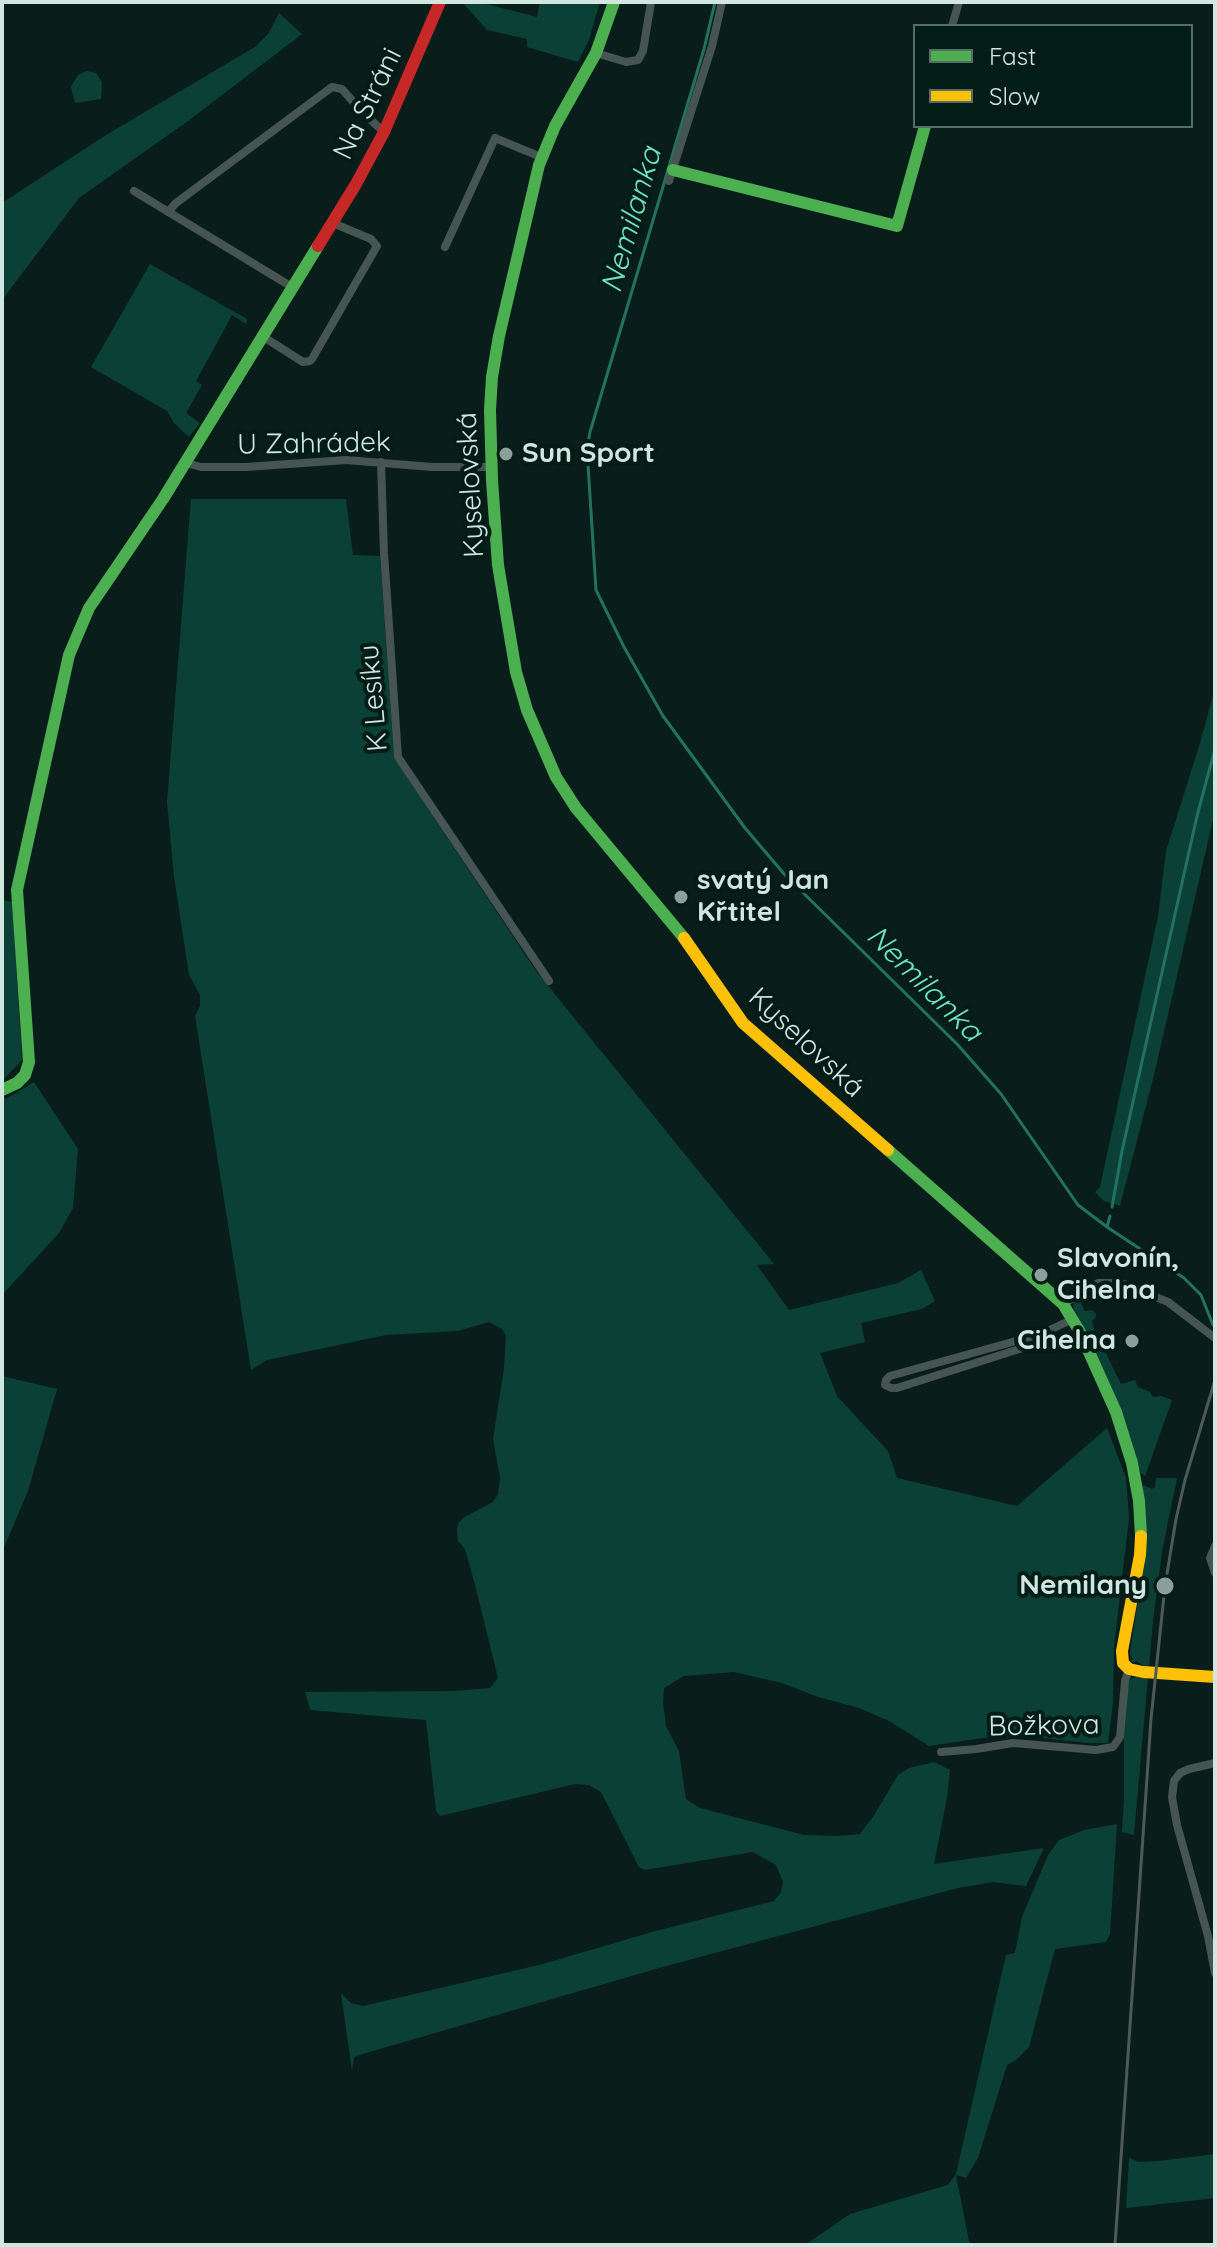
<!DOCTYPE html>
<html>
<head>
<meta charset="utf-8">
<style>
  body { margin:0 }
  #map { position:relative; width:1217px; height:2247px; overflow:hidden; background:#091e1a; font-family:Quicksand,sans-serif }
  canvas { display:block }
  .frame { position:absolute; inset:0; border:4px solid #d2e6e0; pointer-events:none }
  .legend { position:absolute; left:913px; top:24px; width:280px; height:104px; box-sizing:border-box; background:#021c16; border:2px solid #556d67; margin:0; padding:10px 14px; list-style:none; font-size:24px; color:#d2e6e0 }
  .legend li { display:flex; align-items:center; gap:16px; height:40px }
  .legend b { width:40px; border:2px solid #556d67 }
</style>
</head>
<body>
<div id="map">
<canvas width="1217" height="2247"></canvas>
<div class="frame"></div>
<ul class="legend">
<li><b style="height:10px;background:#4caf50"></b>Fast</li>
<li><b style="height:10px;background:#ffc107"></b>Slow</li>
</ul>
</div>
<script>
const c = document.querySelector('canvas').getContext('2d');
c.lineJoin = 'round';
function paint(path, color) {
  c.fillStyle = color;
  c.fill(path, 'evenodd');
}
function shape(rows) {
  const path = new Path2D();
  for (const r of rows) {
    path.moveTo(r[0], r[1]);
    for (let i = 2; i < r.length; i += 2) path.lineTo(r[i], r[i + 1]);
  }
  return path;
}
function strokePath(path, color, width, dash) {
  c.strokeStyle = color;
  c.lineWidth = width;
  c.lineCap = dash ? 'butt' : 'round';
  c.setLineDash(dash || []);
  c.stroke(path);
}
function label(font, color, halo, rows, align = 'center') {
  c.font = font + ' Quicksand,sans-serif';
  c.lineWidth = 8;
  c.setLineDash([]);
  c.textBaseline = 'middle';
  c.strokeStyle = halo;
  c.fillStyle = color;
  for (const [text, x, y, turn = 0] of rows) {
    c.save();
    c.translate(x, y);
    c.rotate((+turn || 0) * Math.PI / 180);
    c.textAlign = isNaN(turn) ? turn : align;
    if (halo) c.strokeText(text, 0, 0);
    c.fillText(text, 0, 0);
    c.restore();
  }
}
const green = shape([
  [462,2,478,2,537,17,540,2,600,2,589,40,578,62,527,47,527,39,487,30],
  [279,13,302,34,188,121,79,198,2,300,2,203,106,135,255,47,268,34],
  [87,71,96,73,102,82,101,99,75,103,71,87,78,75],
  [150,264,247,319,246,324,232,315,196,381,202,385,186,413,200,423,189,437,174,423,167,411,91,367],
  [191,499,346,499,353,555,380,556,394,758,536,971,774,1264,757,1265,789,1310,898,1283,921,1270,935,1301,922,1309,861,1323,865,1342,820,1353,837,1396,888,1451,897,1478,1017,1506,1107,1428,1126,1478,1129,1518,1114,1647,1113,1703,1108,1743,1088,1743,1023,1736,990,1737,929,1746,891,1722,859,1708,818,1697,782,1683,734,1672,684,1676,664,1688,663,1703,666,1726,679,1751,686,1799,700,1808,804,1835,837,1836,860,1834,873,1817,898,1775,909,1768,934,1762,950,1770,947,1798,934,1864,1044,1848,1026,1886,993,1882,958,1888,666,1966,366,2053,354,2057,352,2071,341,1993,351,2003,363,2006,543,1964,652,1932,774,1901,781,1892,783,1882,776,1865,753,1852,645,1870,639,1867,601,1792,589,1785,575,1784,440,1816,436,1811,426,1720,310,1710,305,1692,455,1691,490,1688,498,1678,475,1585,465,1549,458,1541,457,1530,458,1524,463,1518,493,1502,498,1494,500,1478,493,1439,504,1369,506,1336,502,1329,489,1322,458,1331,386,1335,267,1360,251,1370,195,1016,200,1006,200,995,189,975,174,877,167,802],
  [1215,688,1215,811,1154,1075,1120,1206,1104,1201,1095,1192,1100,1187,1158,916,1166,851,1200,743],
  [2,900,12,902,22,1060,2,1081],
  [34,1082,78,1149,73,1208,59,1233,2,1295,2,1095,6,1099],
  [1076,1301,1081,1302,1084,1311,1092,1310,1096,1314,1095,1319,1092,1320,1094,1329,1121,1384,1135,1380,1138,1387,1150,1392,1153,1397,1161,1396,1172,1400,1145,1476,1141,1473,1137,1463,1085,1330,1074,1309,1073,1303],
  [2,1376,57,1389,28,1491,2,1552],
  [1156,1478,1177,1478,1162,1552,1153,1621,1134,1835,1122,1832,1124,1798,1124,1736,1128,1682,1133,1678,1142,1677,1143,1665,1136,1661,1133,1663,1130,1653,1143,1567,1142,1490,1143,1485,1152,1489,1155,1487],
  [1117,1824,1110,1934,1106,1942,1055,1949,1029,2047,1016,2060,1007,2065,978,2158,966,2178,956,2175,969,2241,972,2245,805,2245,850,2214,948,2185,956,2174,1006,1955,1015,1953,1022,1917,1048,1855,1059,1840,1084,1830],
  [1215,2154,1215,2198,1126,2208,1129,2158,1139,2162,1158,2161]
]);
const stream = shape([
  [587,449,590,432,704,49,715,2],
  [588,465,596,590,624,647,663,716,745,828,785,875,957,1044,1001,1094,1078,1205,1107,1227,1184,1278,1201,1295,1213,1325],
  [1112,1207,1122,1151,1197,816,1215,749],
  [1107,1227,1110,1216]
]);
const street = shape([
  [952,26,959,2],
  [596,53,626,62,638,60,643,51,651,2],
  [669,181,712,46,722,2],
  [134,191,292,287],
  [168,212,176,203,332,87,342,89,363,113,384,132],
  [445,247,495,138,541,157],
  [262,336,303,362,310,361,312,359,377,246,371,239,335,224],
  [381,462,384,553,398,757,549,981],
  [186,463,201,467,246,467,346,460,432,467,492,467],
  [1063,1304,1098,1283,1121,1283,1168,1302,1215,1338],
  [1041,1334,1040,1341,1035,1344,897,1388,891,1388,885,1385,886,1380,890,1376,1041,1334,1073,1319],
  [1215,1546,1210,1558,1215,1573],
  [941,1752,976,1749,1013,1743,1096,1750,1113,1747,1120,1737,1125,1681,1129,1669],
  [1215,1763,1189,1769,1180,1773,1174,1781,1172,1797,1177,1825,1208,1936,1215,1973]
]);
const fast = shape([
  [614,2,596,53,555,126,539,165,499,336,492,377,490,410,492,480,498,565,516,672,527,710,556,777,576,808,684,938],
  [673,170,897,226,925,126],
  [2,1090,17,1083,25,1075,29,1062,17,890,69,655,89,608,163,499,318,246],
  [888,1150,1063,1304,1080,1332,1116,1412,1132,1463,1139,1501,1141,1536]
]);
const slow = shape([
  [684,938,743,1023,888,1150],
  [1141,1536,1140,1555,1122,1651,1123,1663,1129,1669,1143,1672,1215,1677]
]);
const jam = shape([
  [318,246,356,184,384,132,440,2]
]);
const rail = shape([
  [1115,2245,1151,1719,1165,1586,1176,1519,1185,1480,1215,1380]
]);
const markers = [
  [506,454,8,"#8ca09b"],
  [681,897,8,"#8ca09b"],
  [1041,1275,8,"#8ca09b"],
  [1132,1341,8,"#8ca09b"],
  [1165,1586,10,"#8ca09b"]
];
const streetNames = [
  ["Na Stráni",368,104,-64],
  ["U Zahrádek",314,444,-1],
  ["Kyselovská",471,485,-93],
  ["K Lesíku",374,698,-95],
  ["Kyselovská",806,1043,43],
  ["Božkova",1044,1726,-1]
];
const poiNames = [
  ["Sun Sport",522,454],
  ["svatý Jan",697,881],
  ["Křtitel",697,913],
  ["Slavonín,",1057,1259],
  ["Cihelna",1057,1291],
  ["Cihelna",1116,1341,"right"],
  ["Nemilany",1147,1586,"right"]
];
const waterNames = [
  ["Nemilanka",632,220,-74],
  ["Nemilanka",924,984,45]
];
paint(green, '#0b4037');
strokePath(stream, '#237161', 3);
strokePath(street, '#475552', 8);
strokePath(fast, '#4caf50', 12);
strokePath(slow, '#ffc107', 12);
strokePath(jam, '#c62828', 12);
strokePath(rail, '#4d5a56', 3);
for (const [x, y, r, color] of markers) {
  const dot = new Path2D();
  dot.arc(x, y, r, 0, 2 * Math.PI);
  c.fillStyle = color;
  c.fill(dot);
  strokePath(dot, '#021c16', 3);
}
label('28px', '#d2e6e0', '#021c16', streetNames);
label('bold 28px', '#d2e6e0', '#021c16', poiNames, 'left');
label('italic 30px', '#6ee2c8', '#021c16', waterNames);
</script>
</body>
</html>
